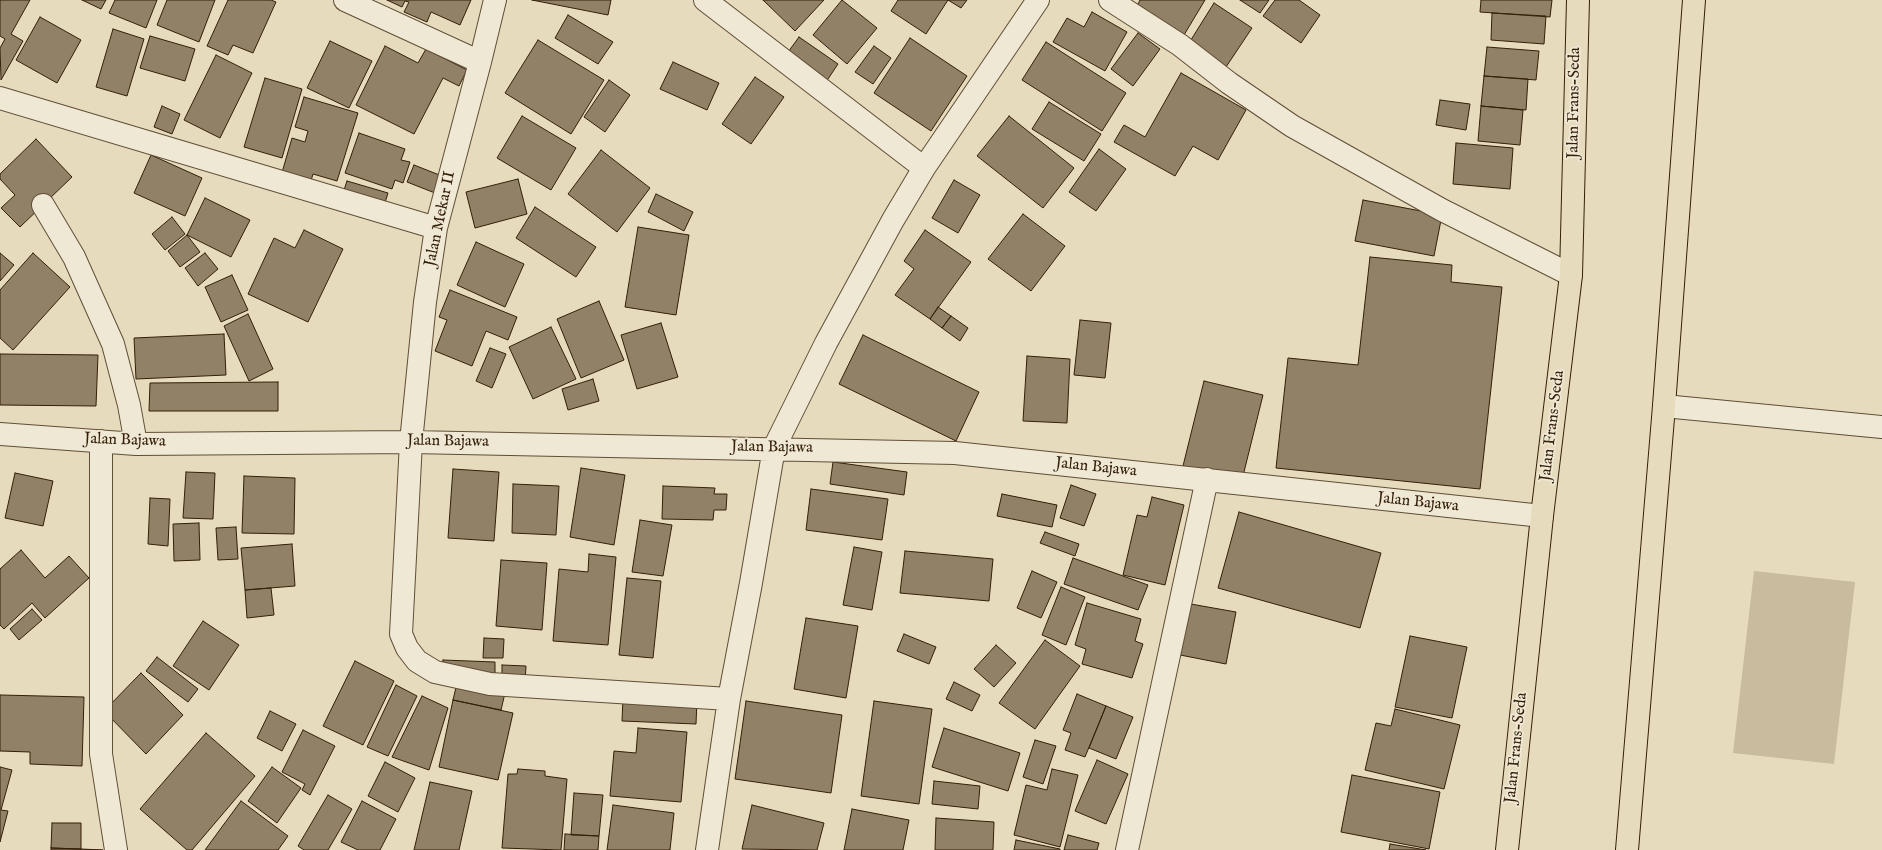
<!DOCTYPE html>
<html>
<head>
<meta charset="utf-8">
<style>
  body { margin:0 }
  canvas { display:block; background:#e6dbbd }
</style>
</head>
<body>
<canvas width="1882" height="850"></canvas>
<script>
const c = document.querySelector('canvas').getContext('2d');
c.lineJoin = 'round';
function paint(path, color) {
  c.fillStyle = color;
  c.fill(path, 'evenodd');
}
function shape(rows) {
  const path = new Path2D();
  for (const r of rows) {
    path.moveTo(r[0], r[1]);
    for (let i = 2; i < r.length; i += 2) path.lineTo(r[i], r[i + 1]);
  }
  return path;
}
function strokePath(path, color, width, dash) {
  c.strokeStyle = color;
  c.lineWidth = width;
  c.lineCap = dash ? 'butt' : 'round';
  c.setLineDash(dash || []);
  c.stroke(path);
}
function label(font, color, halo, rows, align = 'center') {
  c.font = font + ' "IM FELL English",serif';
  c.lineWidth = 3.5;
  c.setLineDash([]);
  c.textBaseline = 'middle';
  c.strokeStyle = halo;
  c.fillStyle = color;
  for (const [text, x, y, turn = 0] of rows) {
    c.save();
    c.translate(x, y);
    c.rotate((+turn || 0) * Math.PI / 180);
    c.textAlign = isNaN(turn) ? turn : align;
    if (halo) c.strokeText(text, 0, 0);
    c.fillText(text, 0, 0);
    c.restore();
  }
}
const green = shape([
  [1754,571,1855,582,1834,764,1733,753]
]);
const building = shape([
  [0,0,30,0,11,34,23,41,1,80,0,48,5,39,0,36,0,0],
  [82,0,106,0,101,9,82,0],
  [115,0,157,0,146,28,109,13,115,0],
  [167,0,215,0,199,42,157,25,167,0],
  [228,0,271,0,276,2,253,53,233,45,228,55,207,46,228,0],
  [387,0,471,0,460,25,431,12,427,22,404,12,409,2,405,1,402,7,387,0],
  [532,0,611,0,608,15,532,0],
  [763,0,824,0,795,31,763,0],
  [842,0,877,28,847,64,813,35,842,0],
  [898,0,948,0,926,34,891,11,898,0],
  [948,0,967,0,961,8,948,0],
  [1140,0,1205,0,1181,40,1134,12,1140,0],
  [1240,0,1269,0,1260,13,1240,0],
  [1275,0,1299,0,1320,15,1301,43,1263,16,1275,0],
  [1481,0,1552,0,1550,17,1480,12,1481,0],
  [1214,3,1252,28,1226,67,1189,43,1214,3],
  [1092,12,1127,32,1105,71,1053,42,1067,18,1084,27,1092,12],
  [1492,13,1546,16,1544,44,1491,40,1492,13],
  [568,15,613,42,598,64,555,38,568,15],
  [40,17,81,40,57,83,16,60,40,17],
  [113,29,144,39,127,96,96,87,113,29],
  [1138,33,1160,49,1133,86,1111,69,1138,33],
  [150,36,195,49,185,81,140,68,150,36],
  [799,37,838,64,826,82,786,55,799,37],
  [910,38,967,76,931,131,874,93,910,38],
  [538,40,604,80,571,134,505,93,538,40],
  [330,41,372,61,349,108,307,88,330,41],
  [1046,42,1126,93,1102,131,1022,80,1046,42],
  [385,46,418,63,426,49,467,70,459,86,443,78,414,134,356,105,385,46],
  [874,46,891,58,873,84,855,72,874,46],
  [1487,47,1539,51,1536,80,1484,76,1487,47],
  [216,55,252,73,220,138,184,120,216,55],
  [673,62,719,83,707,110,660,89,673,62],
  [1181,73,1246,110,1218,160,1193,146,1175,176,1114,142,1124,125,1145,137,1181,73],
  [1484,76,1528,79,1526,110,1481,106,1484,76],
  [755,77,784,97,751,144,722,124,755,77],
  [265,78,302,89,282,158,244,147,265,78],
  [609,80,630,95,605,132,584,117,609,80],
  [304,97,358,113,337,181,313,174,310,184,281,176,292,138,305,142,308,131,295,127,304,97],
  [1440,100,1470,104,1466,130,1436,125,1440,100],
  [1049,102,1101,134,1084,161,1032,129,1049,102],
  [162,106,180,114,172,134,154,127,162,106],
  [1481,106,1523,110,1520,145,1478,141,1481,106],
  [522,116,576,148,551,190,497,158,522,116],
  [1009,116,1074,168,1043,208,977,156,1009,116],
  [359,133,405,149,401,160,410,162,403,183,395,180,392,189,345,173,359,133],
  [36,139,72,177,20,227,1,208,15,195,0,179,0,174,36,139],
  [1456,143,1513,148,1510,189,1453,184,1456,143],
  [1099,149,1126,169,1096,211,1069,192,1099,149],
  [601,150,650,188,617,232,568,194,601,150],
  [151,155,202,178,185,216,134,193,151,155],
  [414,165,442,176,435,193,407,182,414,165],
  [518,179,527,214,475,228,466,192,518,179],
  [954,180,980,195,958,233,932,218,954,180],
  [347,181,388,193,383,209,342,196,347,181],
  [656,194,693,212,684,231,648,212,656,194],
  [205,198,250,220,231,257,187,235,205,198],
  [1363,200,1442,215,1434,256,1355,241,1363,200],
  [535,207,596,247,576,277,516,238,535,207],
  [1023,214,1065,246,1031,291,988,259,1023,214],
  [172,217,185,234,165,250,152,234,172,217],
  [638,227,689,235,676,315,625,307,638,227],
  [304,230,343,249,308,322,248,294,274,238,295,248,304,230],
  [925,230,971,262,930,319,895,295,914,269,904,261,925,230],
  [187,235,200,252,180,267,168,251,187,235],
  [476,242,524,264,505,307,457,285,476,242],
  [0,253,14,265,0,281,0,253],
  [33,253,70,287,13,350,0,338,0,290,33,253],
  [205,253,218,269,198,286,185,268,205,253],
  [1370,257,1452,265,1451,282,1502,287,1480,489,1276,468,1288,358,1358,365,1370,257],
  [232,275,248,310,221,322,205,287,232,275],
  [450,290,517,317,508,340,486,331,472,366,435,351,447,320,439,317,450,290],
  [599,301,624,360,581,378,557,319,599,301],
  [938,307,951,316,942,328,930,319,938,307],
  [248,314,273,369,249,381,224,326,248,314],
  [951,316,968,328,960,341,942,328,951,316],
  [1080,320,1111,323,1105,378,1074,375,1080,320],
  [661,323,678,377,637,389,621,335,661,323],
  [551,327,576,379,533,399,509,347,551,327],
  [224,334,226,375,136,379,134,338,224,334],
  [863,335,979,392,956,441,839,384,863,335],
  [490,348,506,354,492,388,476,381,490,348],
  [0,354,98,355,96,406,0,405,0,354],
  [1027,356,1070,359,1067,423,1023,421,1027,356],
  [593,379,599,401,568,410,562,389,593,379],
  [1204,381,1263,395,1242,480,1183,466,1204,381],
  [278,382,278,411,149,411,150,383,278,382],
  [833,462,907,472,904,495,830,484,833,462],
  [581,468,625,475,614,545,570,537,581,468],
  [453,469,499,472,494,541,448,538,453,469],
  [186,472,215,473,213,519,183,518,186,472],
  [15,473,53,481,43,526,5,518,15,473],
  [244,476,295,478,294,534,242,533,244,476],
  [513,484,559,486,556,535,512,533,513,484],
  [1071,485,1096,494,1084,526,1060,518,1071,485],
  [663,486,715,488,714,494,727,494,726,510,714,510,713,520,662,519,663,486],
  [811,489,888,499,882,540,806,530,811,489],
  [1002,494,1057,505,1052,527,997,516,1002,494],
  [1152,497,1184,505,1165,585,1123,575,1137,515,1147,517,1152,497],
  [150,498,170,499,168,546,148,544,150,498],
  [1239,512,1381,553,1360,628,1218,588,1239,512],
  [640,520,672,525,663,576,632,572,640,520],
  [199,523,200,560,174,561,173,524,199,523],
  [236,527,238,559,218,560,216,528,236,527],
  [1045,532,1079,544,1075,556,1040,543,1045,532],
  [292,544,295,586,245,590,241,548,292,544],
  [854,547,882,552,872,610,843,605,854,547],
  [21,550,45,578,69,556,89,578,45,618,32,603,4,629,0,625,0,569,21,550],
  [905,551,993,559,989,601,900,593,905,551],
  [589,554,616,557,608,645,553,641,559,569,588,572,589,554],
  [1073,558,1148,585,1138,610,1064,584,1073,558],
  [501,560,547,563,542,630,496,626,501,560],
  [1032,571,1057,582,1041,618,1017,608,1032,571],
  [627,578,661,581,653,658,619,655,627,578],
  [1061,587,1085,597,1066,645,1042,635,1061,587],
  [271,588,274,615,247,618,245,590,271,588],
  [1087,603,1141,619,1135,641,1143,644,1132,678,1082,664,1086,649,1075,645,1087,603],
  [1185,603,1236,612,1226,664,1175,654,1185,603],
  [32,609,42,620,19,640,10,629,32,609],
  [806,618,858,626,846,698,794,689,806,618],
  [203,621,239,645,209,690,173,666,203,621],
  [904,634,936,647,929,664,897,651,904,634],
  [1410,636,1467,647,1452,718,1395,707,1410,636],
  [484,638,504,639,503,658,483,658,484,638],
  [1045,640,1080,666,1035,729,999,703,1045,640],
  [996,645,1016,663,994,687,974,669,996,645],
  [157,657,198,689,188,702,146,671,157,657],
  [443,660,495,662,495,675,443,673,443,660],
  [355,661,394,681,363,745,323,726,355,661],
  [502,665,526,666,525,683,502,682,502,665],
  [141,673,183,715,146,754,104,711,141,673],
  [954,682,980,695,972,711,946,699,954,682],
  [457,683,505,693,501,710,453,700,457,683],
  [396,685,417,696,388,756,367,747,396,685],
  [1077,694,1106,706,1085,757,1065,750,1071,733,1063,730,1077,694],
  [0,695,84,697,82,766,30,764,30,752,0,751,0,695],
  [422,696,448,708,429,770,392,757,422,696],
  [623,698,697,700,696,724,622,721,623,698],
  [453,700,513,713,498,780,439,767,453,700],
  [746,701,842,715,831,793,735,779,746,701],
  [874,701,932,709,919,804,861,796,874,701],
  [1106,706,1133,717,1116,759,1089,748,1106,706],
  [1395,709,1460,725,1444,789,1365,770,1376,723,1391,726,1395,709],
  [270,711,296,724,282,751,257,738,270,711],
  [638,728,687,732,681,802,610,796,614,751,636,753,638,728],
  [944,728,1020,753,1008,791,932,767,944,728],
  [303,730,335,746,310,795,302,790,305,784,282,772,303,730],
  [206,733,255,776,192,850,187,850,140,809,206,733],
  [1035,740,1056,746,1043,784,1023,777,1035,740],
  [1097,760,1128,774,1106,824,1075,811,1097,760],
  [385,762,415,778,398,812,368,796,385,762],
  [0,767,12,770,1,810,8,811,0,842,0,767],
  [272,767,301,788,277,823,248,801,272,767],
  [518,769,545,771,545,776,567,779,561,850,502,848,508,774,517,774,518,769],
  [1052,769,1078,775,1060,847,1014,835,1026,785,1047,790,1052,769],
  [1352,775,1440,792,1429,849,1341,832,1352,775],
  [934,781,980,786,978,809,932,804,934,781],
  [430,782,472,791,459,850,414,850,430,782],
  [574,793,603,795,599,836,571,835,574,793],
  [328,795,352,809,328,850,304,850,298,846,328,795],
  [241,801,288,836,278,850,205,850,241,801],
  [362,801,396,819,380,850,358,850,341,842,362,801],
  [613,805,674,813,670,850,607,850,613,805],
  [752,805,824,823,817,850,742,849,752,805],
  [852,809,909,820,903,850,844,850,852,809],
  [936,818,994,822,993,850,935,850,936,818],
  [52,823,81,823,81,849,51,848,52,823],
  [565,834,599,836,598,850,564,850,565,834],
  [1068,835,1099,843,1097,850,1064,850,1068,835],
  [1016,840,1060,849,1060,850,1014,850,1016,840],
  [1390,844,1426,850,1389,850,1390,844],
  [51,848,81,849,103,850,51,850,51,848]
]);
const minor = shape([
  [345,0,480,62],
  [495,0,480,62,436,228,425,302,411,442,401,634,407,648,417,661,435,672,490,684,729,699],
  [705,0,924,168],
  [1110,0,1180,45,1229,83,1292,126,1442,210,1571,275],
  [0,98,436,228],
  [43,205,74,257,113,344,129,405,136,444],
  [1664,406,1882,427],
  [0,434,136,444,411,442,955,453,1542,516],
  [101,441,101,754,116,850],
  [707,850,729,699,751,583,774,448,826,343,893,220,924,168,1038,0],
  [1127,850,1207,479]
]);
const major = shape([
  [1507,850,1542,516,1571,275,1578,0],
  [1627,850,1664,406,1694,0]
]);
const streetNames = [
  ["Jalan Frans-Seda",1575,103,-89],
  ["Jalan Mekar II",441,219,-78],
  ["Jalan Frans-Seda",1553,426,-83],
  ["Jalan Bajawa",125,441,2],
  ["Jalan Bajawa",448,442,1],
  ["Jalan Bajawa",772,448,1],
  ["Jalan Bajawa",1096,468,6],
  ["Jalan Bajawa",1418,503,6],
  ["Jalan Frans-Seda",1517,748,-84]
];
paint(green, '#c8bb9e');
paint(building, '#918167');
strokePath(building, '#341f09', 1);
strokePath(minor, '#604e36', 24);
strokePath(major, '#341f09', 24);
strokePath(minor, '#efe8d4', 22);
strokePath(major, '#e6dbbd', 22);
label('16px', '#341f09', '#efe8d4', streetNames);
</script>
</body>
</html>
